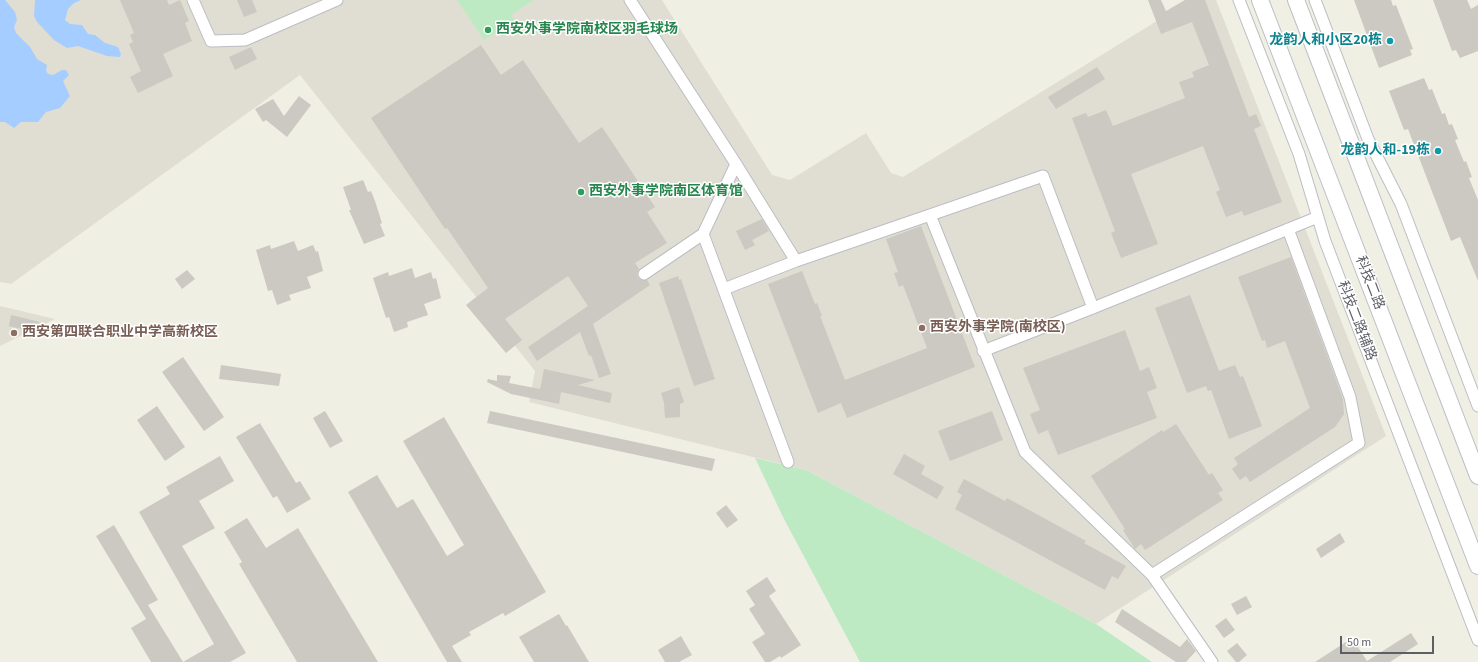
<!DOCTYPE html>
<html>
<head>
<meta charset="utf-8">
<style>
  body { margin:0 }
  #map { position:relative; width:1478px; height:662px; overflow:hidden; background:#f0efe4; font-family:"Source Sans 3",sans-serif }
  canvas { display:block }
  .scale { position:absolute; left:1340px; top:636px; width:94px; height:18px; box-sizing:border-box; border:2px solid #5c5f66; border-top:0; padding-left:5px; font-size:12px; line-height:14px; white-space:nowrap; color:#5c5f66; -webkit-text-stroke:3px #fff; paint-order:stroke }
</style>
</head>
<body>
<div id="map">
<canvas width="1478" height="662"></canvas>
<div class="scale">50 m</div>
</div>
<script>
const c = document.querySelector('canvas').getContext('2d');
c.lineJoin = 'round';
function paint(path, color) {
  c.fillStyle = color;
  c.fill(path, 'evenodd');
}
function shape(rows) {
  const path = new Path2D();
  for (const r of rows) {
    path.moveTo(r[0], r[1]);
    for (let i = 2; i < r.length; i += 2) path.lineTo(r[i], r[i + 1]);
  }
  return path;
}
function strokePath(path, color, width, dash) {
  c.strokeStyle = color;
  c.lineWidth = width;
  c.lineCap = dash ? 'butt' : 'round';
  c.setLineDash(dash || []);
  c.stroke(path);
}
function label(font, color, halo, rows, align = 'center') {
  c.font = font + ' "Source Sans 3","Noto Sans SC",sans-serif';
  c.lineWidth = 3;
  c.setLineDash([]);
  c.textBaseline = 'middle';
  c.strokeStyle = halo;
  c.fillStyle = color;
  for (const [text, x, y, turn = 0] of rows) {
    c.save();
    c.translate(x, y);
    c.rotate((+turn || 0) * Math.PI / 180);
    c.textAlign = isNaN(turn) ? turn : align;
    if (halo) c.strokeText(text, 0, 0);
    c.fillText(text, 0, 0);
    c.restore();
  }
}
const education = shape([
  [0,0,662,0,772,175,790,180,866,133,891,173,903,177,1191,0,1216,0,1386,436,1096,624,806,470,529,402,535,371,300,75,11,284,0,282],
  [0,306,55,319,0,346]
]);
const green = shape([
  [457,0,533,0,511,15,514,20,484,40],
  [755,458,806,470,1096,624,1152,662,860,662,783,517]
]);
const water = shape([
  [0,0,5,0,15,12,17,20,14,27,16,33,30,47,37,59,47,65,46,71,48,74,53,75,62,70,66,70,69,75,63,81,70,96,60,108,46,112,38,122,21,122,14,128,5,122,0,122],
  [35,0,81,0,74,3,68,9,65,20,70,24,82,25,88,34,95,35,105,43,118,47,121,54,120,57,107,56,78,46,67,48,54,40,37,22,34,16]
]);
const building = shape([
  [120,0,167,0,169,5,180,0,189,21,185,23,192,41,163,54,173,76,138,93,130,77,141,71,129,44,133,42,130,35,134,33],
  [237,0,252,0,257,12,244,17],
  [1148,0,1161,0,1166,11,1185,0,1205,0,1249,117,1256,114,1261,126,1254,129,1282,202,1244,216,1242,211,1226,217,1216,192,1220,190,1203,146,1131,174,1158,244,1121,258,1111,233,1115,231,1072,118,1086,113,1088,117,1106,110,1113,126,1185,98,1179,82,1194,77,1192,72,1209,65,1192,22,1161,34],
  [1354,0,1391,0,1393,6,1396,5,1413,49,1410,50,1412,55,1379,68],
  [1433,0,1467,0,1471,9,1478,5,1478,51,1460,58,1456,50,1452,51],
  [481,45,501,75,523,60,579,143,602,127,655,207,647,212,667,243,635,263,639,269,637,274,638,278,641,280,647,280,650,285,593,324,611,374,599,378,591,355,589,356,580,332,537,361,528,347,588,306,568,276,505,319,522,340,506,353,466,305,488,288,447,228,445,229,371,118],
  [251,47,257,59,235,70,229,57],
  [1097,67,1105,79,1056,109,1048,97],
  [1424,78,1429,90,1432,89,1442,114,1445,113,1449,125,1452,124,1458,139,1455,140,1464,162,1466,161,1472,177,1469,178,1478,200,1478,281,1460,237,1451,241,1408,129,1404,130,1389,91],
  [299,96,311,105,287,137,266,120,263,122,255,109,273,99,284,116],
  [363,180,368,192,371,191,375,201,382,223,380,224,385,236,364,244,349,210,351,210,343,187],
  [762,219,769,231,752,240,755,245,745,250,736,231],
  [921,226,975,367,847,418,841,403,818,413,768,284,802,271,815,304,817,303,822,316,820,316,845,380,927,348,903,285,899,287,894,273,898,272,886,239],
  [294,241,298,251,313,245,316,252,318,251,323,271,307,277,311,288,289,295,291,300,277,305,272,290,268,291,256,250,270,245,271,249],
  [1291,257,1343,399,1344,414,1335,427,1250,482,1246,476,1240,480,1232,469,1238,464,1234,458,1310,408,1285,341,1267,348,1265,340,1262,341,1238,277],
  [412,268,415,278,431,272,433,279,436,278,441,298,424,304,428,315,407,322,408,327,394,332,389,317,386,318,373,278,388,272,389,276],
  [187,270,195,279,182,289,175,279],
  [678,276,679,280,681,279,715,379,694,386,659,283],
  [1190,295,1219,371,1235,365,1240,377,1243,376,1262,426,1229,439,1211,390,1208,391,1206,386,1187,393,1155,308],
  [11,315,40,322,27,328,26,330,9,326],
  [1125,330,1140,371,1149,367,1157,388,1147,392,1157,418,1058,455,1048,430,1038,434,1030,414,1040,410,1023,368],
  [183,357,224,417,204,431,162,372],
  [221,365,281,374,279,386,219,379],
  [544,369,595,380,578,385,612,393,610,403,561,392,559,404,511,394,487,382,488,379,497,381,497,375,511,376,509,383,540,389],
  [679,387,684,402,680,404,680,417,665,418,664,403,661,393],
  [157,406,185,447,165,461,137,420],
  [325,411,343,441,330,448,313,418],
  [490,411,715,459,712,471,487,423],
  [992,411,1003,440,950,461,938,431],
  [444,417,546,592,505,616,503,613,469,632,471,635,452,646,462,662,447,662,348,492,377,475,397,508,413,499,447,556,464,545,403,441],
  [260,423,296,483,300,481,311,499,287,513,277,496,273,498,236,437],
  [1176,424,1209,475,1212,473,1223,490,1218,493,1223,500,1145,550,1141,544,1135,549,1123,530,1125,529,1091,476,1162,430,1163,432],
  [904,454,925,466,921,474,944,487,937,499,893,474],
  [220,456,234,481,199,501,215,528,182,546,246,653,230,662,183,662,214,644,139,512,170,494,166,487],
  [964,479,1005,501,1007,498,1086,541,1084,543,1126,566,1118,579,1112,576,1105,590,955,509,962,495,957,492],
  [726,505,738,520,727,528,716,513],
  [247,518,266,548,298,528,378,662,297,662,239,564,242,562,224,532],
  [114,525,158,600,148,605,183,662,151,662,131,628,146,619,96,536],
  [1340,533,1345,542,1321,558,1316,549],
  [767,577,776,591,769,596,801,645,781,658,780,656,770,662,765,662,752,642,765,634,749,609,755,605,746,591],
  [1246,596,1252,607,1237,615,1231,604],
  [1122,609,1180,647,1187,639,1196,651,1186,662,1176,662,1115,622],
  [559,614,566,626,567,625,589,662,534,662,519,637],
  [1226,618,1235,630,1224,638,1215,626],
  [1411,633,1418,644,1390,662,1315,662,1352,638,1367,661],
  [681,636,692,655,679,662,665,662,658,650],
  [1237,643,1247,655,1239,662,1236,662,1227,651]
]);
const minor = shape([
  [193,0,211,41,245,40,337,0],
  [630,0,736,164,796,261],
  [1239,0,1299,154,1325,241,1478,640],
  [1315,0,1368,139,1401,204,1478,406],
  [930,215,1043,176,1093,308],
  [703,234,788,462],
  [644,274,703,234,736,164],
  [724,289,796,261,930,215,1025,452,1152,575,1212,662],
  [983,351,1093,308,1318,217],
  [1152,575,1359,443,1350,397,1288,229]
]);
const secondary = shape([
  [1260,0,1478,566],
  [1296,0,1478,476]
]);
const markers = [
  [488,30,4,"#2e9e5b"],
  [1390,41,4,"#0f9aa8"],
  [1438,151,4,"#0f9aa8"],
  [581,192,4,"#2e9e5b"],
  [922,328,4,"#8d6e63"],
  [14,333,4,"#8d6e63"]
];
const leisureNames = [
  ["西安外事学院南校区羽毛球场",496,30],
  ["西安外事学院南区体育馆",589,192]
];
const cultureNames = [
  ["龙韵人和小区20栋",1382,41],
  ["龙韵人和-19栋",1430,151]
];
const streetNames = [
  ["科技二路",1369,283,69],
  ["科技二路辅路",1356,321,69]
];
const educationNames = [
  ["西安外事学院(南校区)",930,328],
  ["西安第四联合职业中学高新校区",22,333]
];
paint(education, '#e0ded3');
paint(green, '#beeac3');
paint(water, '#a5cdff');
paint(building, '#cbc9c1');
strokePath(minor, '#bcbdc4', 13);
strokePath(secondary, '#bdbfc7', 18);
strokePath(minor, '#fff', 11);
strokePath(secondary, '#fff', 16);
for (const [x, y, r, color] of markers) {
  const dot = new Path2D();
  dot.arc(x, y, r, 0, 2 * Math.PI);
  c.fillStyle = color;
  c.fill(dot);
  strokePath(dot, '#fff', 1.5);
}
label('bold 14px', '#27864d', '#fff', leisureNames, 'left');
label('bold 14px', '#0d838f', '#fff', cultureNames, 'right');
label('14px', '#5c5f66', '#fff', streetNames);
label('bold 14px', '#785e54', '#fff', educationNames, 'left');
</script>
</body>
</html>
